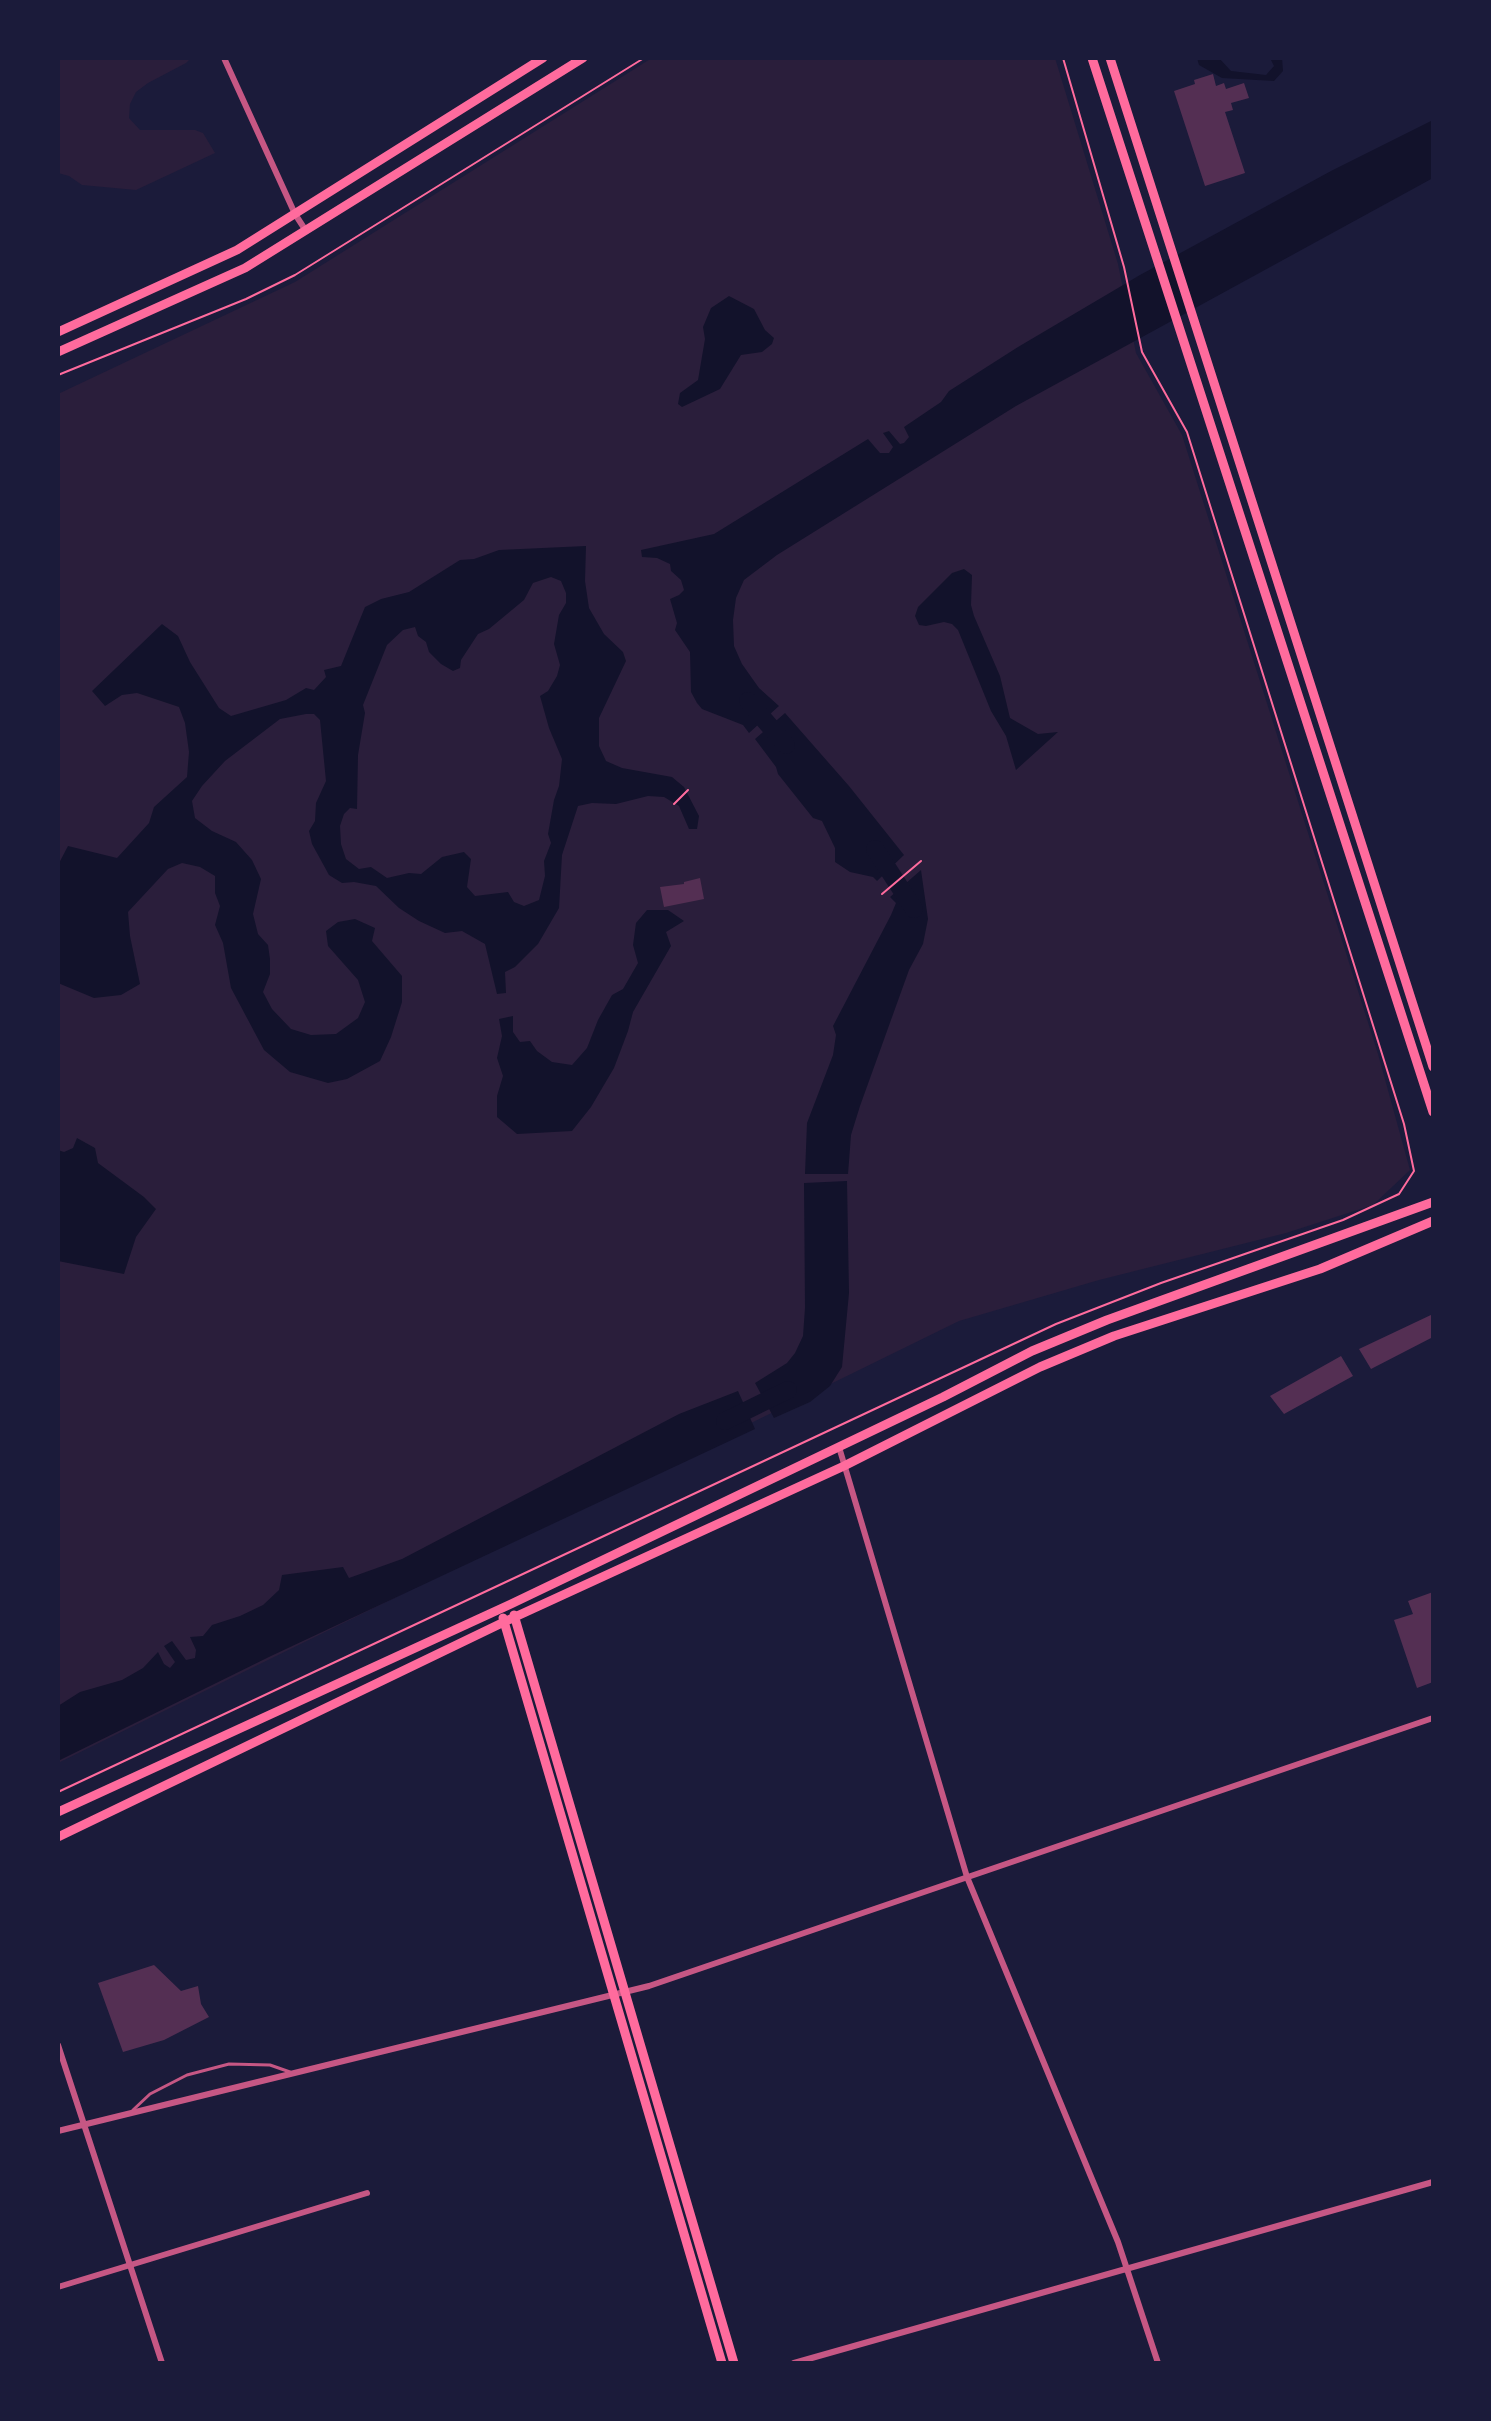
<!DOCTYPE html>
<html>
<head>
<meta charset="utf-8">
<style>
  body { margin:0 }
  #map { position:relative; width:1491px; height:2421px; overflow:hidden; background:#1b1b3a; font-family:"Exo 2",sans-serif }
  canvas { display:block }
  .frame { position:absolute; inset:0; border:60px solid #1b1b3a; pointer-events:none }
</style>
</head>
<body>
<div id="map">
<canvas width="1491" height="2421"></canvas>
<div class="frame"></div>
</div>
<script>
const c = document.querySelector('canvas').getContext('2d');
c.lineJoin = 'round';
function paint(path, color) {
  c.fillStyle = color;
  c.fill(path, 'evenodd');
}
function shape(rows) {
  const path = new Path2D();
  for (const r of rows) {
    path.moveTo(r[0], r[1]);
    for (let i = 2; i < r.length; i += 2) path.lineTo(r[i], r[i + 1]);
  }
  return path;
}
function strokePath(path, color, width, dash) {
  c.strokeStyle = color;
  c.lineWidth = width;
  c.lineCap = dash ? 'butt' : 'round';
  c.setLineDash(dash || []);
  c.stroke(path);
}
const green = shape([
  [58,58,191,58,186,63,148,83,136,92,130,104,129,118,140,130,195,130,203,133,215,153,136,190,82,185,69,176,58,173],
  [652,58,1055,58,1118,264,1136,353,1182,435,1378,1054,1410,1170,1373,1205,1286,1233,1099,1280,959,1321,58,1763,58,394,295,282]
]);
const water = shape([
  [1197,58,1219,58,1231,71,1266,75,1274,66,1270,58,1282,58,1283,71,1274,81,1222,78,1199,65],
  [1433,120,1433,178,1016,406,777,555,744,580,736,598,733,620,734,646,742,664,759,688,779,706,749,733,743,725,702,709,697,703,691,692,690,652,675,630,677,623,670,599,679,595,684,590,681,580,671,571,670,564,657,558,642,557,641,550,714,534,868,439,880,453,889,453,893,447,883,433,889,431,900,444,904,443,909,437,904,427,941,402,949,391,1018,347,1140,275,1331,171],
  [729,296,754,309,765,330,774,338,772,344,762,352,741,355,720,389,682,407,678,404,680,393,698,380,705,339,703,327,711,308],
  [586,546,585,581,589,608,604,634,623,652,626,661,599,718,599,746,606,761,622,768,672,777,684,787,699,816,697,829,689,829,679,806,664,797,648,796,616,804,592,803,578,806,562,855,559,908,538,944,515,967,505,972,506,993,497,994,485,944,462,931,445,933,419,921,399,908,376,886,354,882,342,883,329,875,312,844,309,831,315,821,316,803,326,781,320,720,314,714,306,714,280,719,225,761,202,786,192,801,195,818,212,831,236,842,252,860,261,879,253,914,258,934,268,945,270,959,270,974,263,992,272,1009,291,1029,311,1035,336,1034,358,1018,365,1002,358,980,328,946,326,931,338,922,355,919,375,928,372,941,402,976,402,1002,391,1037,380,1061,347,1079,328,1083,290,1072,264,1050,231,988,223,943,215,925,220,906,215,893,215,876,200,867,182,863,168,869,128,912,130,936,140,984,121,995,94,998,58,983,58,865,68,846,117,858,149,823,154,807,187,777,189,752,185,723,179,707,137,693,122,695,105,706,92,691,162,624,178,636,190,662,219,708,231,716,286,700,306,688,314,690,326,677,324,670,341,666,365,607,381,599,409,592,460,560,474,559,499,550],
  [551,577,561,581,566,593,566,603,559,615,554,644,560,665,557,676,548,691,540,696,549,728,562,759,559,786,554,800,548,834,551,843,544,861,545,876,539,900,524,906,514,902,508,892,475,896,467,887,471,859,464,852,442,857,421,874,409,873,387,878,371,867,359,869,346,859,341,844,340,826,344,814,350,808,357,809,358,755,365,713,363,705,387,645,403,630,415,627,418,636,426,642,429,652,441,664,453,671,460,668,461,660,478,634,489,629,524,600,533,583],
  [964,569,972,575,971,605,974,616,1000,676,1010,718,1038,734,1058,732,1016,770,1006,736,991,711,958,630,952,624,944,622,926,626,919,625,915,616,918,607,952,573],
  [785,713,849,786,904,855,877,881,873,877,850,872,835,862,835,848,822,821,813,818,778,774,776,767,755,739],
  [921,870,928,919,923,944,909,970,860,1106,851,1135,848,1174,805,1174,807,1123,833,1055,836,1035,833,1026,891,915,896,903,890,897],
  [647,910,668,910,684,921,666,932,671,946,633,1012,628,1031,614,1068,591,1107,572,1131,517,1134,497,1117,497,1096,503,1076,497,1058,502,1036,499,1019,513,1016,513,1032,520,1042,530,1041,537,1051,552,1062,572,1065,587,1048,598,1020,612,995,623,989,638,963,633,945,636,923],
  [77,1138,95,1148,98,1163,144,1197,156,1209,136,1237,124,1274,58,1261,58,1150,64,1152,73,1148],
  [847,1181,849,1293,842,1367,830,1386,810,1402,774,1418,755,1383,787,1363,795,1353,803,1336,805,1308,804,1183],
  [738,1391,755,1429,271,1656,58,1761,58,1706,80,1692,122,1680,143,1668,158,1652,164,1664,170,1668,175,1662,164,1646,172,1641,186,1660,195,1658,196,1650,190,1637,203,1636,212,1625,240,1616,263,1605,279,1590,282,1575,343,1567,349,1578,402,1559,679,1414]
]);
const river = shape([
  [748,701,786,745],
  [875,849,914,909],
  [725,1421,788,1390]
]);
const building = shape([
  [1213,74,1216,86,1224,83,1226,89,1244,83,1249,98,1231,103,1233,110,1225,112,1245,173,1205,186,1174,91,1195,84,1194,80],
  [700,878,704,899,664,907,660,887,684,884,684,882],
  [1433,1314,1433,1337,1371,1369,1359,1349],
  [1341,1356,1353,1376,1284,1414,1270,1396],
  [1433,1592,1433,1682,1417,1688,1394,1620,1413,1614,1408,1601],
  [154,1965,181,1991,198,1986,201,2004,209,2017,164,2040,123,2052,98,1983]
]);
const path = shape([
  [58,375,246,299,295,275,644,58],
  [674,804,688,790],
  [882,894,921,861],
  [58,1792,1056,1324,1161,1283,1343,1220,1399,1194,1414,1171,1404,1124,1187,432,1142,352,1124,267,1063,58]
]);
const service = shape([
  [133,2110,150,2094,187,2075,229,2064,270,2065,290,2072]
]);
const minor = shape([
  [224,58,295,214,306,231],
  [839,1447,967,1877,1118,2242,1158,2363],
  [58,2045,162,2363],
  [58,2131,649,1986,1433,1718],
  [58,2287,367,2193],
  [794,2363,1433,2182]
]);
const secondary = shape([
  [1092,58,1433,1112],
  [1110,58,1433,1067],
  [58,332,237,250,543,58],
  [58,352,245,268,583,58],
  [514,1615,734,2363],
  [503,1618,722,2363],
  [58,1812,511,1604,943,1397,1032,1351,1107,1320,1433,1202],
  [58,1837,504,1622,844,1466,1040,1367,1114,1336,1320,1269,1433,1221]
]);
paint(green, '#2a1e3b');
paint(water, '#12122b');
strokePath(river, '#12122b', 18);
paint(building, '#542f53');
strokePath(path, '#ff6b9d', 2);
strokePath(service, '#c65784', 3);
strokePath(minor, '#c65784', 6);
strokePath(secondary, '#ff6b9d', 9);
</script>
</body>
</html>
